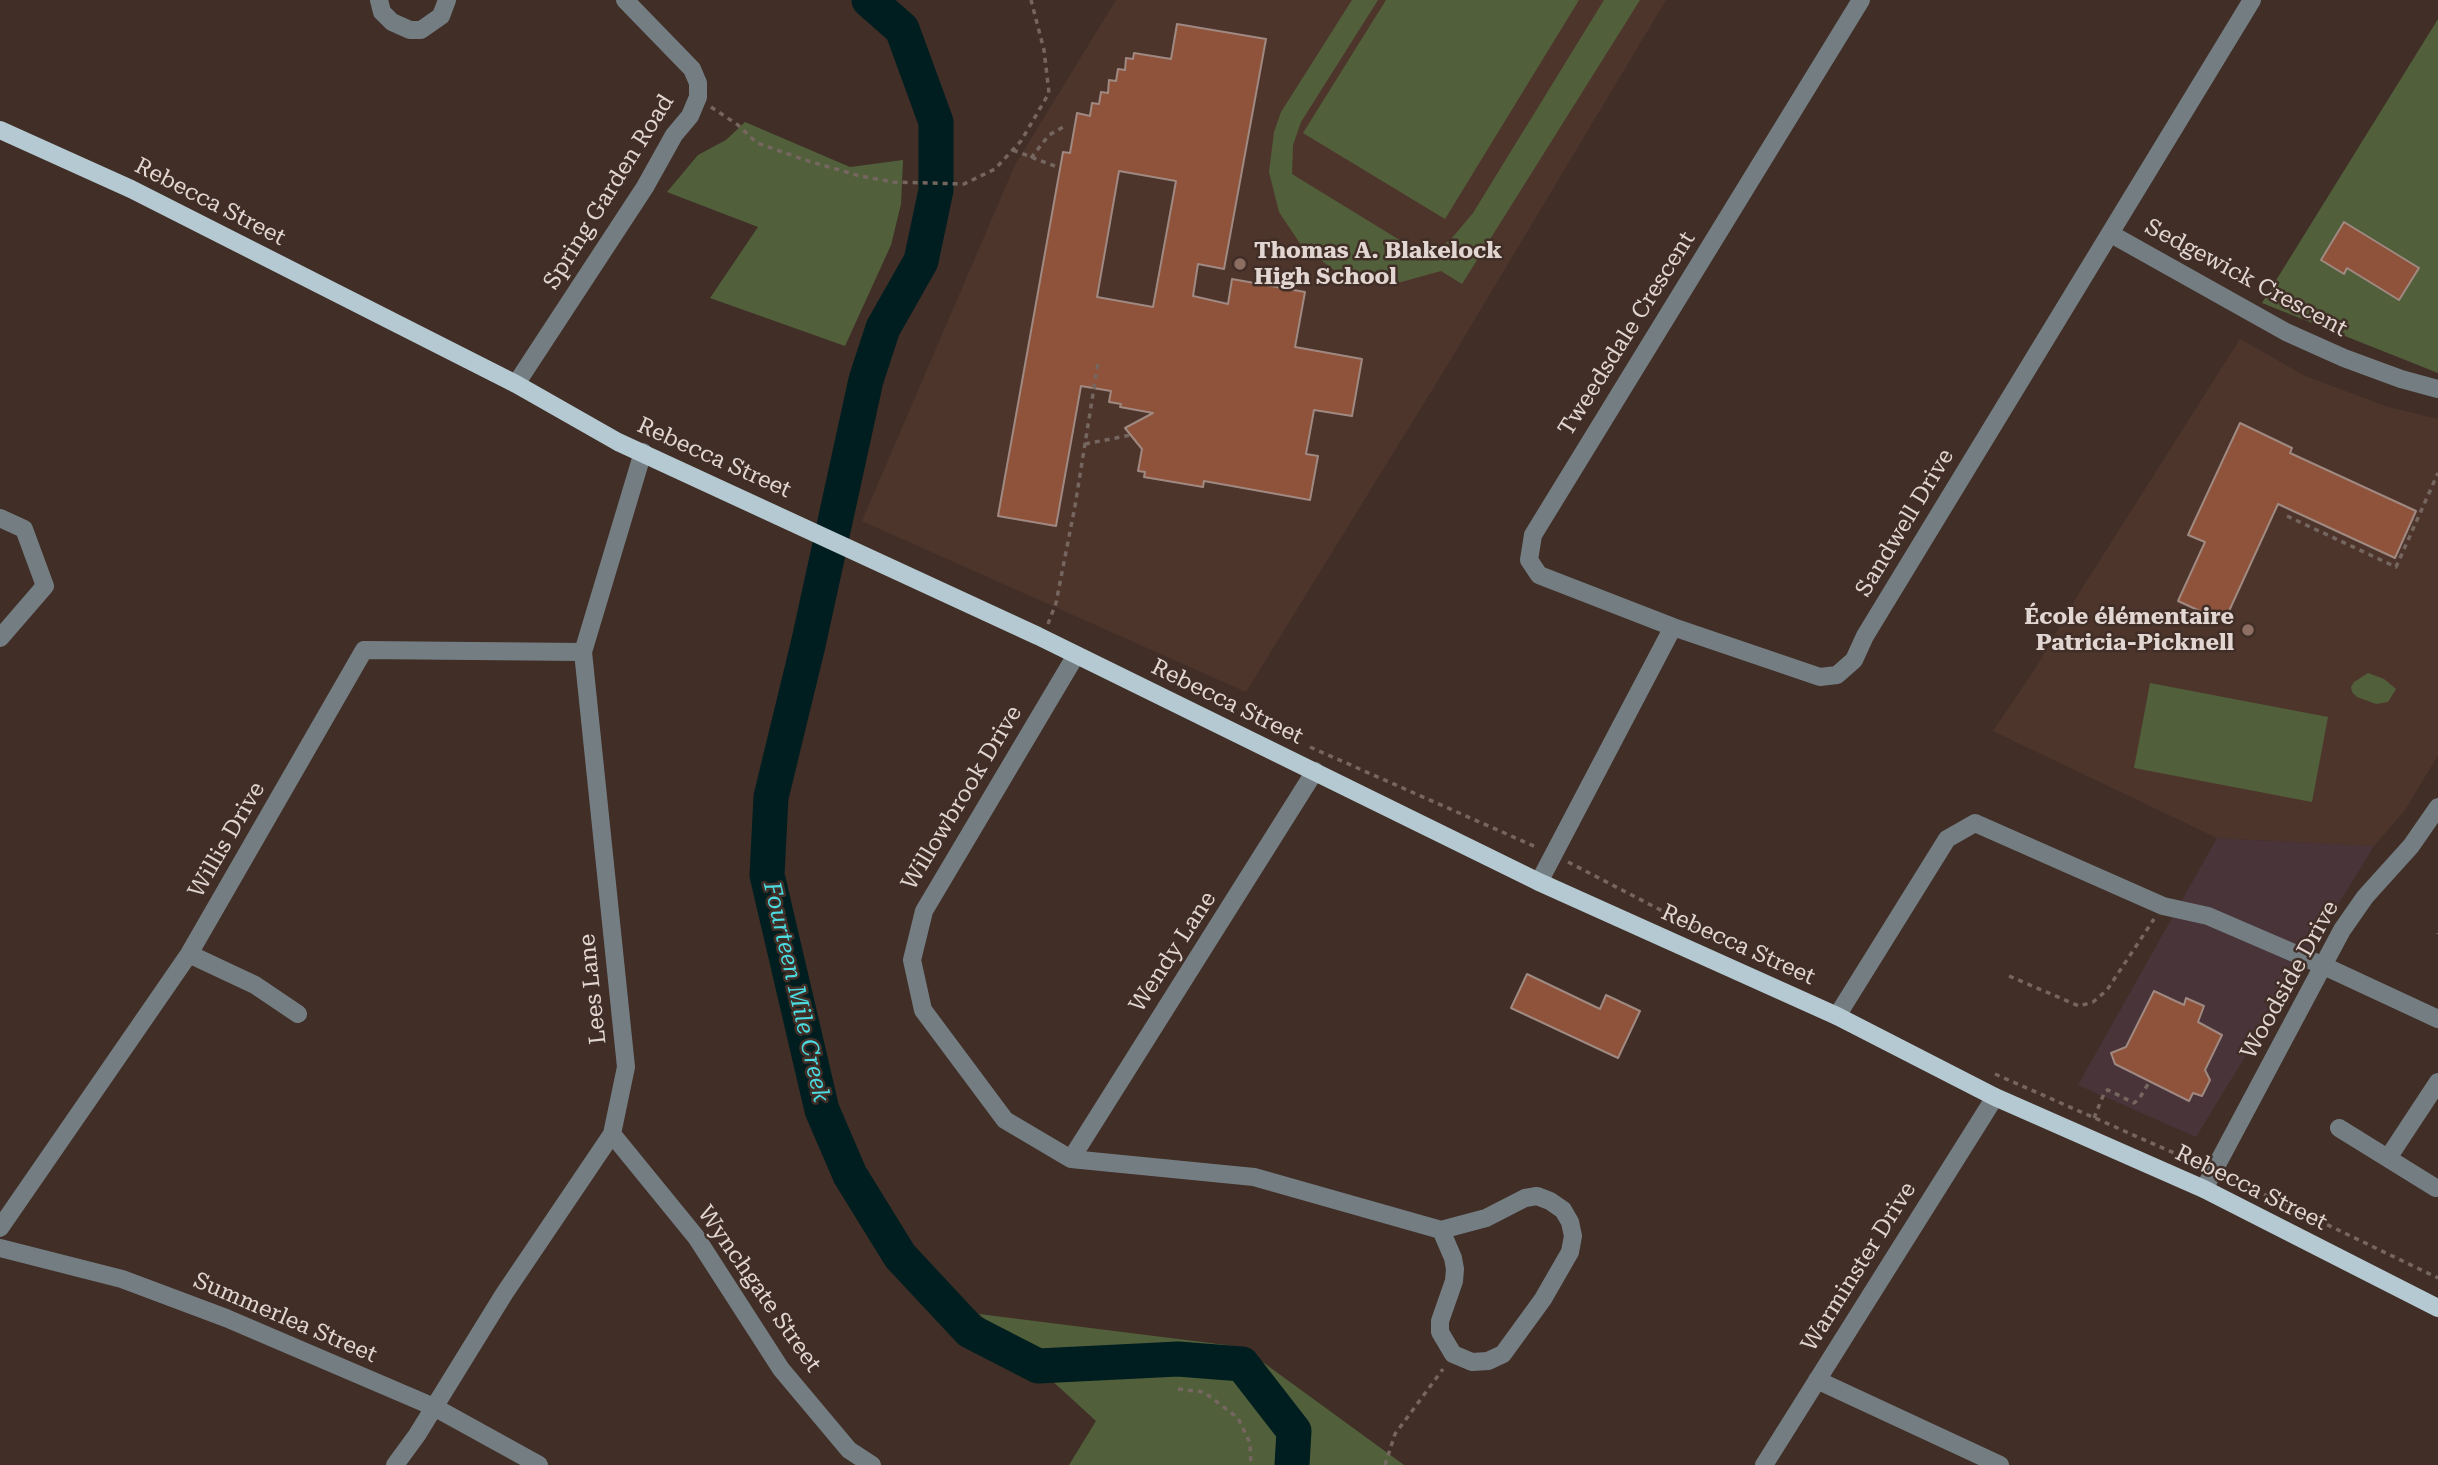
<!DOCTYPE html>
<html>
<head>
<meta charset="utf-8">
<style>
  body { margin:0 }
  canvas { display:block; background:#402e27 }
</style>
</head>
<body>
<canvas width="2438" height="1465"></canvas>
<script>
const c = document.querySelector('canvas').getContext('2d');
c.lineJoin = 'round';
function paint(path, color) {
  c.fillStyle = color;
  c.fill(path, 'evenodd');
}
function shape(rows) {
  const path = new Path2D();
  for (const r of rows) {
    path.moveTo(r[0], r[1]);
    for (let i = 2; i < r.length; i += 2) path.lineTo(r[i], r[i + 1]);
  }
  return path;
}
function strokePath(path, color, width, dash) {
  c.strokeStyle = color;
  c.lineWidth = width;
  c.lineCap = dash ? 'butt' : 'round';
  c.setLineDash(dash || []);
  c.stroke(path);
}
function label(font, color, halo, rows, align = 'center') {
  c.font = font + ' "Roboto Serif",serif';
  c.lineWidth = 5;
  c.setLineDash([]);
  c.textBaseline = 'middle';
  c.strokeStyle = halo;
  c.fillStyle = color;
  for (const [text, x, y, turn = 0] of rows) {
    c.save();
    c.translate(x, y);
    c.rotate((+turn || 0) * Math.PI / 180);
    c.textAlign = isNaN(turn) ? turn : align;
    if (halo) c.strokeText(text, 0, 0);
    c.fillText(text, 0, 0);
    c.restore();
  }
}
const commercial = shape([
  [2217,838,2374,846,2196,1137,2078,1085]
]);
const built = shape([
  [1116,0,1666,0,1448,364,1246,692,862,521,1015,165],
  [2240,339,2305,376,2388,407,2438,419,2438,755,2405,810,2374,846,2217,838,1993,731,2035,669,2081,590]
]);
const green = shape([
  [1352,0,1378,0,1301,122,1293,145,1292,174,1424,255,1437,250,1452,238,1473,213,1604,0,1640,0,1462,284,1441,271,1394,284,1372,283,1334,270,1301,245,1279,212,1269,172,1274,132,1281,112],
  [1386,0,1579,0,1445,219,1303,133],
  [2438,19,2438,373,2262,303],
  [745,122,850,167,903,160,901,204,891,245,845,346,710,298,758,227,667,192,698,155,726,140],
  [2368,673,2384,679,2396,689,2388,702,2376,704,2357,697,2352,692,2351,687,2354,682],
  [2150,683,2328,717,2312,802,2134,768],
  [979,1314,1242,1347,1404,1465,1069,1465,1096,1421]
]);
const river = shape([
  [869,0,902,29,936,122,936,190,921,261,883,328,866,380,808,645,771,797,767,875,822,1110,850,1175,900,1256,970,1331,1038,1366,1178,1359,1242,1364,1294,1431,1292,1465]
]);
const building = shape([
  [1177,24,1266,39,1224,269,1198,264,1193,296,1228,304,1232,279,1305,292,1295,347,1362,359,1352,416,1314,410,1306,454,1318,456,1310,500,1204,481,1203,487,1144,477,1145,472,1138,471,1142,449,1125,428,1153,413,1120,407,1121,404,1109,402,1111,391,1081,386,1056,526,998,516,1063,152,1070,153,1077,113,1090,116,1092,103,1099,104,1101,92,1108,93,1109,80,1116,81,1118,69,1125,70,1126,58,1133,59,1134,53,1171,59,1177,24],
  [1119,171,1176,181,1153,307,1097,297,1119,171],
  [2344,222,2419,268,2399,300,2347,268,2344,274,2321,260,2344,222],
  [2240,423,2292,448,2290,453,2416,511,2395,558,2278,504,2224,622,2178,601,2205,542,2188,535,2240,423],
  [1527,974,1600,1009,1606,995,1640,1011,1618,1058,1511,1008,1527,974],
  [2154,991,2184,1005,2186,998,2204,1006,2198,1022,2222,1035,2205,1070,2210,1080,2202,1096,2193,1093,2189,1101,2115,1064,2111,1053,2126,1047,2154,991]
]);
const path = shape([
  [711,107,738,125,757,143,805,160,860,176,893,182,964,184,995,169,1021,141,1049,93,1044,50,1031,0],
  [1013,150,1057,167],
  [1031,158,1049,135,1065,126],
  [1085,444,1131,435],
  [2287,516,2396,567,2438,473],
  [1048,624,1056,603,1075,506,1098,363],
  [1310,747,1536,847],
  [1568,862,1726,944],
  [2438,933,2438,934],
  [2009,976,2079,1006,2093,1002,2107,990,2154,919],
  [1995,1074,2199,1164],
  [2094,1118,2105,1091,2108,1090,2134,1103,2139,1099,2148,1084],
  [2228,1177,2438,1278],
  [1178,1389,1204,1392,1238,1418,1250,1443,1251,1465],
  [1385,1465,1395,1434,1443,1369]
]);
const minor = shape([
  [379,0,382,12,392,22,410,30,421,30,441,16,447,0],
  [1861,0,1533,535,1529,560,1539,575,1673,627,1820,677,1837,675,1854,660,1865,636,2252,0],
  [2111,234,2286,332,2344,358,2401,379,2438,389],
  [516,384,645,187,674,135,690,116,698,97,698,83,692,69,625,0],
  [0,518,24,529,45,586,0,638],
  [1076,655,924,911,912,960,923,1010,1005,1120,1071,1159,1254,1177,1441,1230,1486,1218,1525,1198,1537,1196,1550,1201,1563,1210,1570,1222,1573,1236,1570,1252,1543,1299,1503,1354,1488,1361,1472,1362,1453,1354,1440,1332,1440,1321,1454,1281,1455,1269,1453,1258,1441,1230],
  [1539,882,1673,627],
  [189,954,255,985,298,1014],
  [1837,1016,1947,839,1975,823,2163,906,2208,916,2324,966,2438,1019],
  [2339,1128,2436,1188],
  [612,1134,696,1237,781,1369,849,1450,872,1465],
  [2388,1158,2438,1082],
  [1071,1159,1315,771],
  [2204,1189,2342,930,2365,897,2411,846,2438,807],
  [0,1228,189,954,364,650,583,652],
  [0,1248,122,1279,226,1318,434,1407,539,1465],
  [1817,1380,2000,1465],
  [395,1465,417,1435,504,1294,612,1134,626,1067,583,652,643,452],
  [1764,1465,1995,1097]
]);
const major = shape([
  [0,130,131,189,516,384,618,442,1038,636,1539,882,1837,1016,1995,1097,2204,1189,2438,1308]
]);
const markers = [
  [1240,264,7,"#8d6e63"],
  [2248,630,7,"#8d6e63"]
];
const streetNames = [
  ["Spring Garden Road",609,192,-58],
  ["Rebecca Street",210,202,27],
  ["Sedgewick Crescent",2246,278,28],
  ["Tweedsdale Crescent",1627,334,-58],
  ["Rebecca Street",714,458,24],
  ["Sandwell Drive",1905,523,-59],
  ["Rebecca Street",1227,702,26],
  ["Willowbrook Drive",962,798,-59],
  ["Willis Drive",227,840,-60],
  ["Rebecca Street",1738,945,24],
  ["Wendy Lane",1173,952,-57],
  ["Woodside Drive",2290,980,-61],
  ["Lees Lane",593,989,-96],
  ["Rebecca Street",2251,1188,26],
  ["Warminster Drive",1859,1267,-58],
  ["Wynchgate Street",759,1289,55],
  ["Summerlea Street",285,1318,23]
];
const poiNames = [
  ["Thomas A. Blakelock",1254,251],
  ["High School",1254,277],
  ["École élémentaire",2234,617,"right"],
  ["Patricia-Picknell",2234,643,"right"]
];
const waterNames = [
  ["Fourteen Mile Creek",796,992,77]
];
paint(commercial, '#483439');
paint(built, '#4e352c');
paint(green, '#51603b');
strokePath(river, '#001e1f', 35);
paint(building, '#8f523a');
strokePath(building, '#9f8981', 2);
strokePath(path, '#766660', 3.5, [5, 5]);
strokePath(minor, '#747e82', 18);
strokePath(major, '#b4c9d1', 18);
for (const [x, y, r, color] of markers) {
  const dot = new Path2D();
  dot.arc(x, y, r, 0, 2 * Math.PI);
  c.fillStyle = color;
  c.fill(dot);
  strokePath(dot, '#402e27', 2.5);
}
label('23px', '#e2d6d2', '#402e27', streetNames);
label('bold 23px', '#e2d6d2', '#402e27', poiNames, 'left');
label('italic 24px', '#4bdbe1', '#402e27', waterNames);
</script>
</body>
</html>
